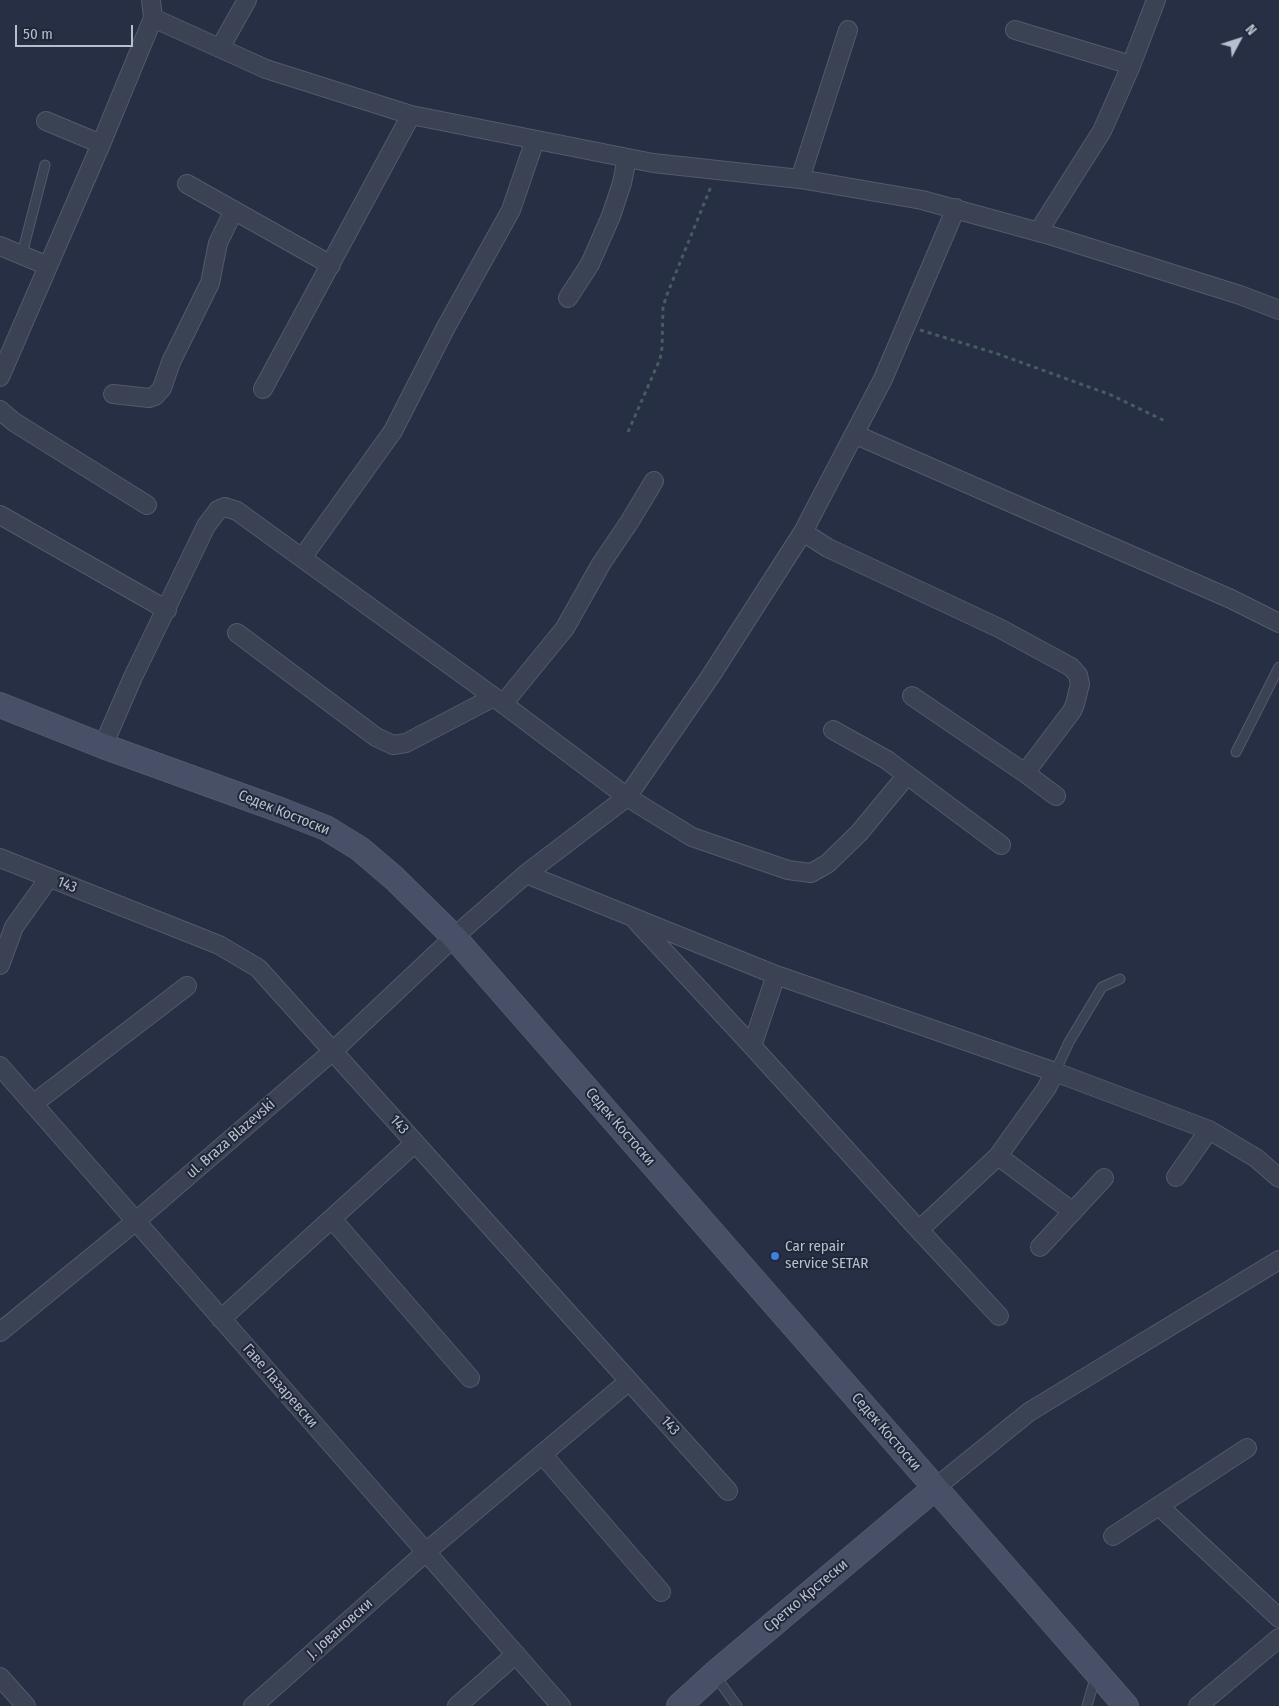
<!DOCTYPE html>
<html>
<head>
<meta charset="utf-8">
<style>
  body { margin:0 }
  #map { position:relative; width:1279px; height:1706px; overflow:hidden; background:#262f44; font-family:"Fira Sans Condensed",sans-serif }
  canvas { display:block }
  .north { position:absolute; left:1214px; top:15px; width:50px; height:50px; -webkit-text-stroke:4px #1f2739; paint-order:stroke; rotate:50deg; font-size:14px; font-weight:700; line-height:20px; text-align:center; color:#b8becd }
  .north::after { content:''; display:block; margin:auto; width:18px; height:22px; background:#b8becd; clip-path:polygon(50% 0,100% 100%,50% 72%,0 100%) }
  .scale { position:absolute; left:15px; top:25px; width:118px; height:22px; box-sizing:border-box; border:2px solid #b8becd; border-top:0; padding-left:6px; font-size:15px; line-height:18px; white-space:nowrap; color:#b8becd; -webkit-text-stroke:4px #1f2739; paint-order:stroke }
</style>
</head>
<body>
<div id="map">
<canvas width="1279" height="1706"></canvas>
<div class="north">N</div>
<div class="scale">50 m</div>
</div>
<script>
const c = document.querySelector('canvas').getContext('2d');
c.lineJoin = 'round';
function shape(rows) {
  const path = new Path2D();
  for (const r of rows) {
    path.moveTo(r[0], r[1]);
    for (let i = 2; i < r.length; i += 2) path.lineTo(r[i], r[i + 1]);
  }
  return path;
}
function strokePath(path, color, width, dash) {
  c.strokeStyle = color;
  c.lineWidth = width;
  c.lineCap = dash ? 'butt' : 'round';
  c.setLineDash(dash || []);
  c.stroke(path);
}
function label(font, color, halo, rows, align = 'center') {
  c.font = font + ' "Fira Sans Condensed",sans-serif';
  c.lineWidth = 4;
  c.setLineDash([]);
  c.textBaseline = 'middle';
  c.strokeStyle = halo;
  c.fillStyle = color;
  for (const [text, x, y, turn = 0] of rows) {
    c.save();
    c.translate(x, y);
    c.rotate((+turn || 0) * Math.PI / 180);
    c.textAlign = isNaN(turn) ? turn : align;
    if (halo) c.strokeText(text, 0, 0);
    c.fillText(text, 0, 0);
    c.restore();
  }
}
const path = shape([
  [920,330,998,354,1111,395,1165,421],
  [628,432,660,359,662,348,663,308,666,297,712,184]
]);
const lane = shape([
  [22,254,45,165],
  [1236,752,1279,667],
  [1055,1072,1069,1042,1102,987,1120,979],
  [714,1674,737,1706],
  [1087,1706,1096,1675]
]);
const street = shape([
  [151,0,153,18,266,69,411,115,653,163,800,179,922,200,1046,234,1240,295,1279,310],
  [1015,30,1131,65],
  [220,48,247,0],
  [46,121,101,144],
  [800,179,848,30],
  [187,184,331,265],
  [1038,232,1102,131,1130,68,1156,0],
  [0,246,48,266],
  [568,298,590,264,611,216,622,183,627,158],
  [0,377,101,144,153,18],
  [263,389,411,115],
  [113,394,149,398,155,396,162,388,171,362,210,283,218,243,234,210],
  [0,410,14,422,147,505],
  [854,434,1231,599,1279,623],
  [0,515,167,610],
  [803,532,828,548,999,628,1071,667,1078,675,1080,684,1075,704,1072,711,1025,773,1056,796],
  [302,558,393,431,446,327,511,210,535,140],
  [237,633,376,737,393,745,406,743,494,697],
  [912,696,1025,773],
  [503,704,565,628,601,564,630,521,654,481],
  [103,746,133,677,206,526,218,510,225,507,237,511,494,697,627,797,692,837,788,870,811,873,827,864,859,833,907,775,887,760,833,730],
  [907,775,1001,845],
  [0,858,219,945,258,968,728,1491],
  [526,874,776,975,1055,1072,1209,1130,1256,1158,1279,1178],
  [637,922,752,1046],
  [0,965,14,927,49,878],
  [776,975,752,1046,919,1230,999,1316],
  [0,1066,561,1706],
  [33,1104,187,986],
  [998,1156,1073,1212],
  [1176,1177,1209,1130],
  [332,1219,470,1378],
  [919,1230,998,1156,1046,1089,1055,1072],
  [1040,1247,1104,1178],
  [221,1319,415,1143],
  [0,1332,136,1221,333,1051,454,937,526,874,627,797,710,677,803,532,883,379,956,208],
  [542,1454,661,1592],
  [935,1488,1029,1412,1279,1260],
  [1159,1506,1279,1618],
  [1113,1536,1247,1448],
  [0,1677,26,1706],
  [253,1706,426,1552,629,1381],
  [457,1706,516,1654],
  [1198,1706,1279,1638]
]);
const secondary = shape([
  [0,705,103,746,283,811,326,828,360,849,394,878,454,937,1126,1706],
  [679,1706,714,1674,935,1488]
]);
const markers = [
  [775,1256,5,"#3f7fe0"]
];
const streetNames = [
  ["Седек Костоски",284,813,22],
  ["143",67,885,22],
  ["143",399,1125,48],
  ["Седек Костоски",620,1127,49],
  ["ul. Braza Blazevski",231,1139,-41],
  ["Гаве Лазаревски",280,1386,49],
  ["143",670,1426,48],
  ["Седек Костоски",886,1432,49],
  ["Сретко Крстески",806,1596,-40],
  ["Ј. Јовановски",340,1629,-42]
];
const poiNames = [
  ["Car repair",785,1247],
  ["service SETAR",785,1264]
];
strokePath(lane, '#535a6b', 11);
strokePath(street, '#535a6b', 20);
strokePath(secondary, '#535a6b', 26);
strokePath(path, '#465c61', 3, [4, 4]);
strokePath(lane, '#3a4254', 9);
strokePath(street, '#3a4254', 18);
strokePath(secondary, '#485067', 24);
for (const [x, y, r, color] of markers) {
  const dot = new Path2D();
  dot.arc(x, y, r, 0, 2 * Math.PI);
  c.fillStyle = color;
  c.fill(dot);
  strokePath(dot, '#1f2739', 2);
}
label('15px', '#b8becd', '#1f2739', streetNames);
label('15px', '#b8becd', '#1f2739', poiNames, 'left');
</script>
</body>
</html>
